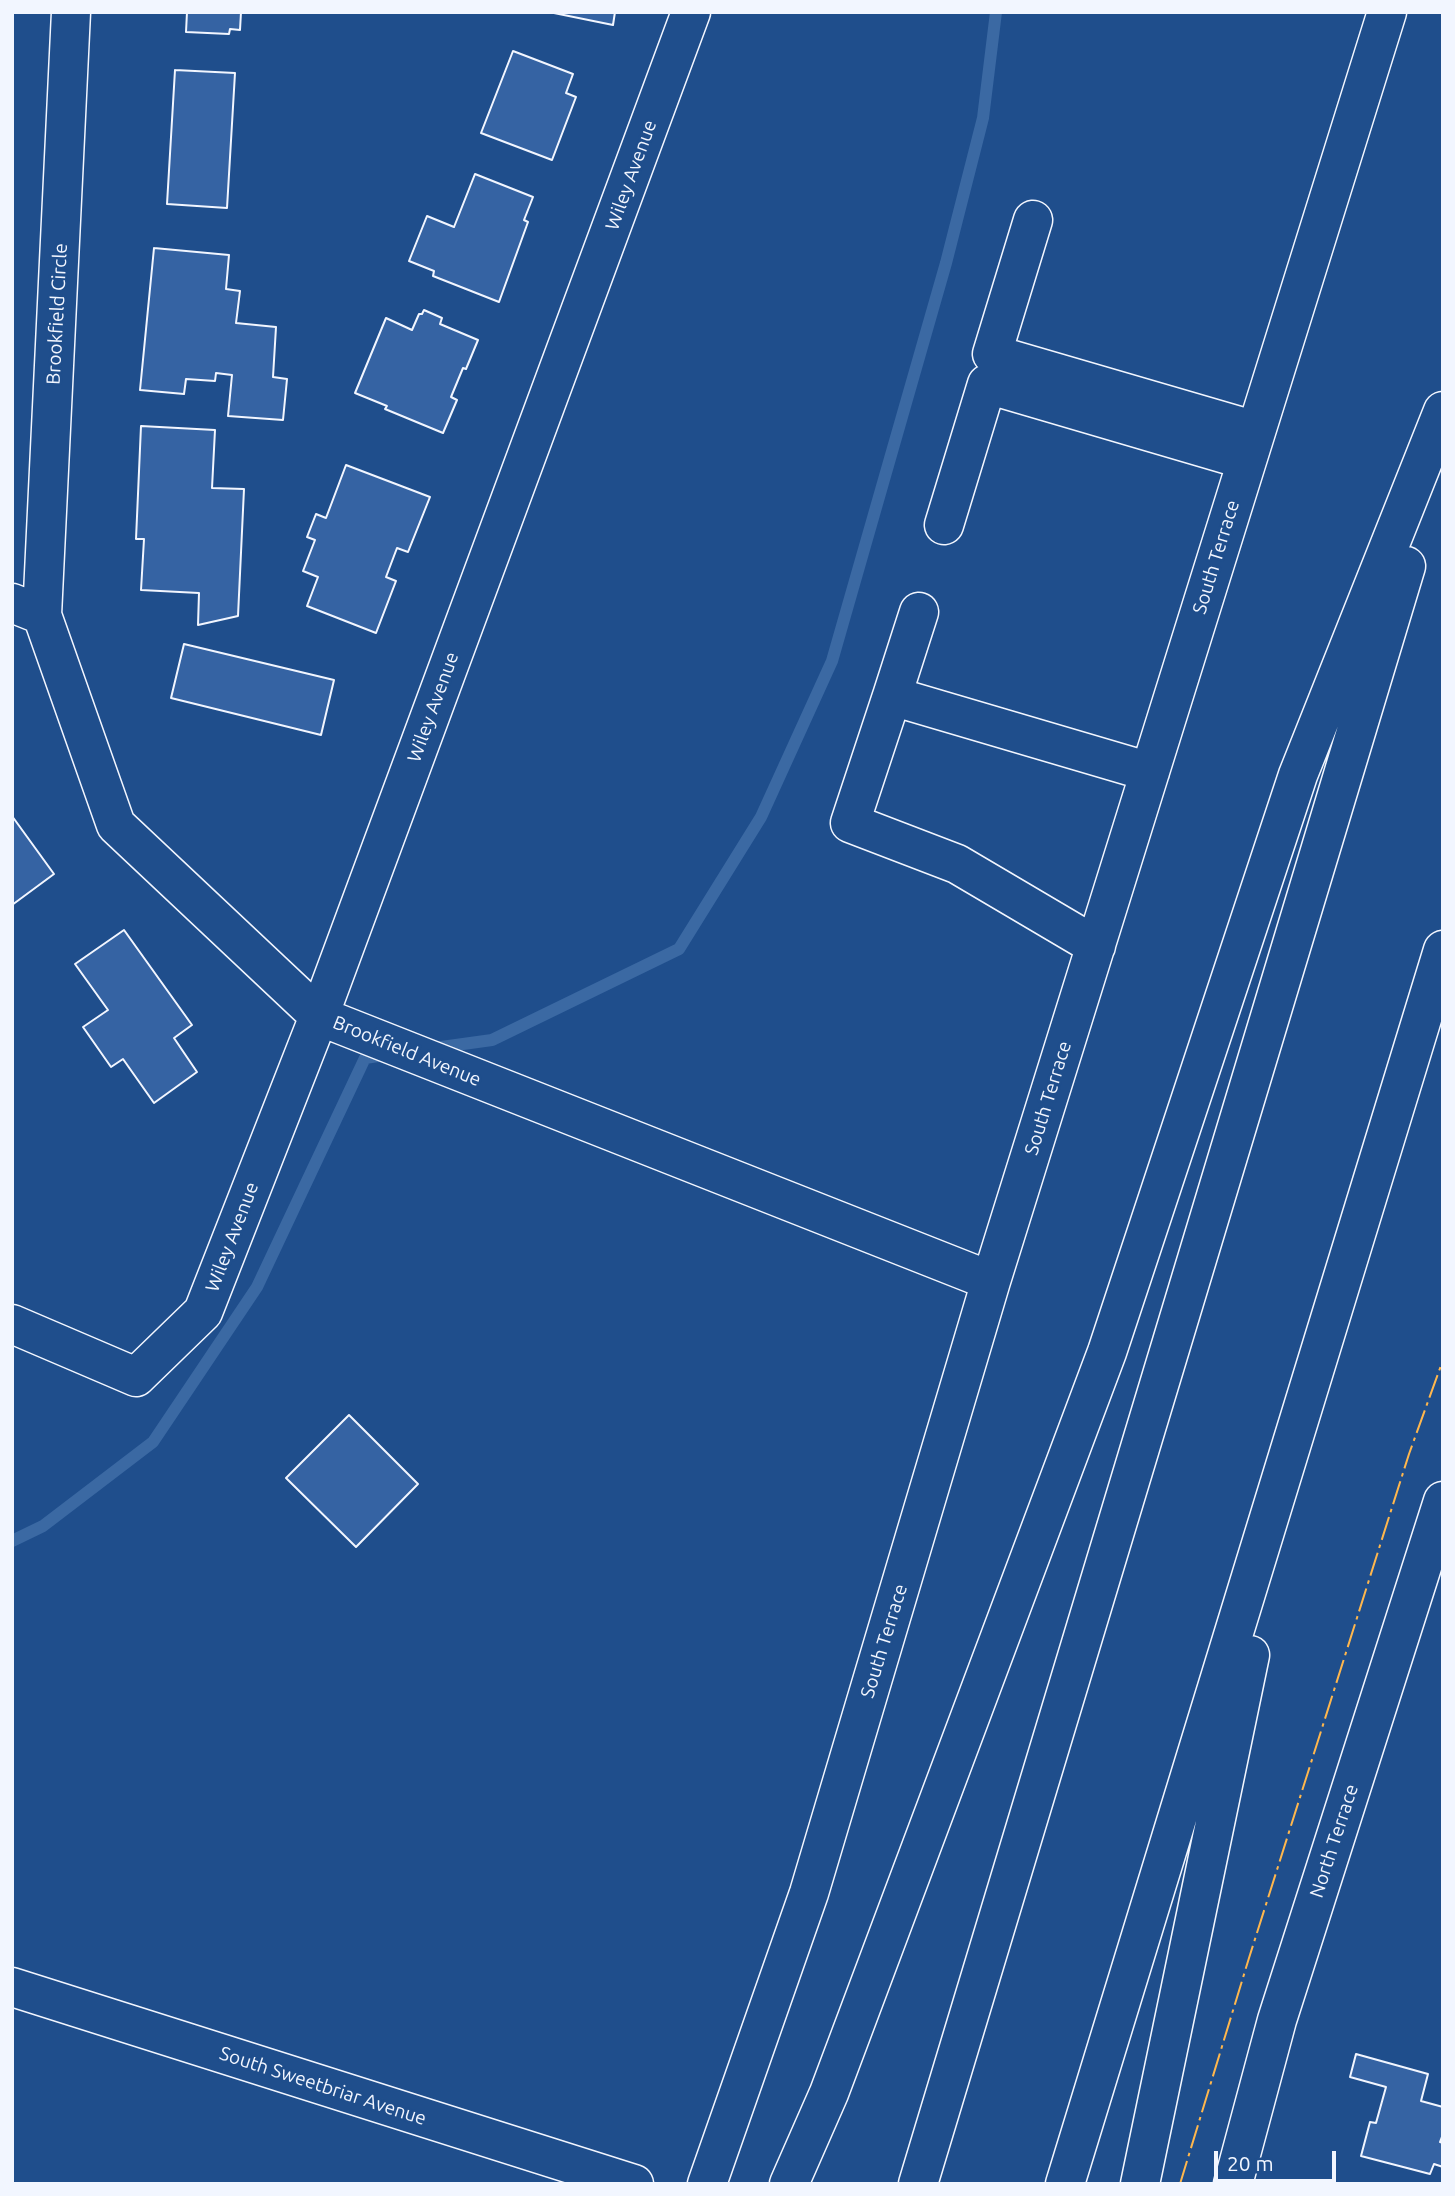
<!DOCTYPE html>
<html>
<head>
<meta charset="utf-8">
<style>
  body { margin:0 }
  #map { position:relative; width:1455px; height:2196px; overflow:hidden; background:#1f4e8c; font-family:Ubuntu,sans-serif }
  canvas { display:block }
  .frame { position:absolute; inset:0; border:14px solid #f2f6ff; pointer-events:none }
  .scale { position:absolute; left:1214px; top:2151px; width:122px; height:32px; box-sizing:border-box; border:4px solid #f2f6ff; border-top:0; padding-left:9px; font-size:21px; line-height:24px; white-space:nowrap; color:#f2f6ff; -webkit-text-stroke:5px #1f4e8c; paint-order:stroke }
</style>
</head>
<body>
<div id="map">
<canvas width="1455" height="2196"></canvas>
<div class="frame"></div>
<div class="scale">20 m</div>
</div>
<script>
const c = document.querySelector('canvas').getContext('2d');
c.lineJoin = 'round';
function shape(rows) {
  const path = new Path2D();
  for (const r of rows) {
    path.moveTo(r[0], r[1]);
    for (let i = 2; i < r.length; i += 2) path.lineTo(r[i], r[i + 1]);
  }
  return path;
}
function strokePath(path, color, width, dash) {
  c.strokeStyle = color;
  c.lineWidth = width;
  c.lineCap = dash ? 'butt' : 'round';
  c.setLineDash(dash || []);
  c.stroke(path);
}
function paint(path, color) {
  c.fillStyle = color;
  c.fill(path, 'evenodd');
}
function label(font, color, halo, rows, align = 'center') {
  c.font = font + ' Ubuntu,sans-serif';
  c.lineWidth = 5;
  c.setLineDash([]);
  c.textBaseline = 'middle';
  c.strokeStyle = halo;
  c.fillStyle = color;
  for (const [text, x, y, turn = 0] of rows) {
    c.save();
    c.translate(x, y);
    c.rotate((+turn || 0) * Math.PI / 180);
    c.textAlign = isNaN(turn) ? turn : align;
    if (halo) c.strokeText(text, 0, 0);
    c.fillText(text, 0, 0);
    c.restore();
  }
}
const stream = shape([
  [434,1048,492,1040,679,949,761,817,832,661,946,263,983,118,996,12],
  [12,1541,43,1526,153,1442,257,1287,365,1058,385,1055]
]);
const building = shape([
  [187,12,241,12,240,30,230,29,229,34,186,32,187,12],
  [549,12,615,12,613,25,549,12],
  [513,51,573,74,566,93,576,97,552,160,481,133,513,51],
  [175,70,235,73,227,208,167,204,175,70],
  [475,174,533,197,524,220,528,222,499,302,433,276,434,271,409,261,427,216,454,227,475,174],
  [154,248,229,255,226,289,240,291,236,323,276,327,273,377,287,379,283,420,228,416,232,375,216,373,215,381,186,379,184,394,140,390,154,248],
  [424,310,442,318,440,324,478,340,466,369,463,368,451,397,457,400,443,433,385,409,387,406,355,393,386,318,412,330,419,314,422,314,424,310],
  [141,426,215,430,212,488,244,489,238,616,198,625,199,593,141,590,144,539,136,539,141,426],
  [346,465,430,497,408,552,397,548,386,577,396,581,376,633,307,606,318,577,303,571,315,540,307,537,316,514,326,518,346,465],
  [184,644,334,680,321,735,171,698,184,644],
  [12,816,54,874,12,905,12,816],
  [124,930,192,1025,174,1038,197,1072,154,1103,123,1059,111,1067,83,1027,108,1010,75,964,124,930],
  [349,1415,418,1484,356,1547,286,1478,349,1415],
  [1356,2054,1428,2074,1421,2101,1443,2107,1443,2134,1440,2142,1443,2143,1443,2167,1434,2164,1430,2174,1361,2156,1370,2122,1376,2123,1386,2087,1350,2077,1356,2054]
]);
const minor = shape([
  [1033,220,992,354,1256,431],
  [944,525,987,384,1246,460],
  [12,603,42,615,116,825,319,1016,991,1281],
  [42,615,71,12],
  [892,696,919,612],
  [1096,946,957,864,850,823,892,696,1150,772],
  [12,1324,136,1377,203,1312,319,1016,691,12],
  [12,1987,634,2184],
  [707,2184,809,1893,991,1281,1387,12],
  [1233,2184,1277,2020,1443,1501]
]);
const highway = shape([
  [789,2184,829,2093,1107,1352,1298,775,1443,411],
  [918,2184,1406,566],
  [1065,2184,1443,950],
  [1140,2184,1250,1655]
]);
const power = shape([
  [1180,2184,1249,1958,1409,1454,1443,1360]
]);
const streetNames = [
  ["Wiley Avenue",631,175,-70],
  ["Brookfield Circle",57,314,-87],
  ["South Terrace",1216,557,-73],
  ["Wiley Avenue",433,707,-70],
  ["Brookfield Avenue",407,1051,22],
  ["South Terrace",1048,1098,-73],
  ["Wiley Avenue",232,1237,-69],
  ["South Terrace",884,1641,-73],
  ["North Terrace",1334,1841,-72],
  ["South Sweetbriar Avenue",323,2086,18]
];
strokePath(stream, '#3b69a3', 12);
paint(building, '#3563a3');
strokePath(building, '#f2f6ff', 2);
strokePath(minor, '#f2f6ff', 41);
strokePath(highway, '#f2f6ff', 41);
strokePath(minor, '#1f4e8c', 38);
strokePath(highway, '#1f4e8c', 38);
strokePath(power, '#ffb74d', 2, [24, 5, 3.5, 5]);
label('19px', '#f2f6ff', '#1f4e8c', streetNames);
</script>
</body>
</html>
